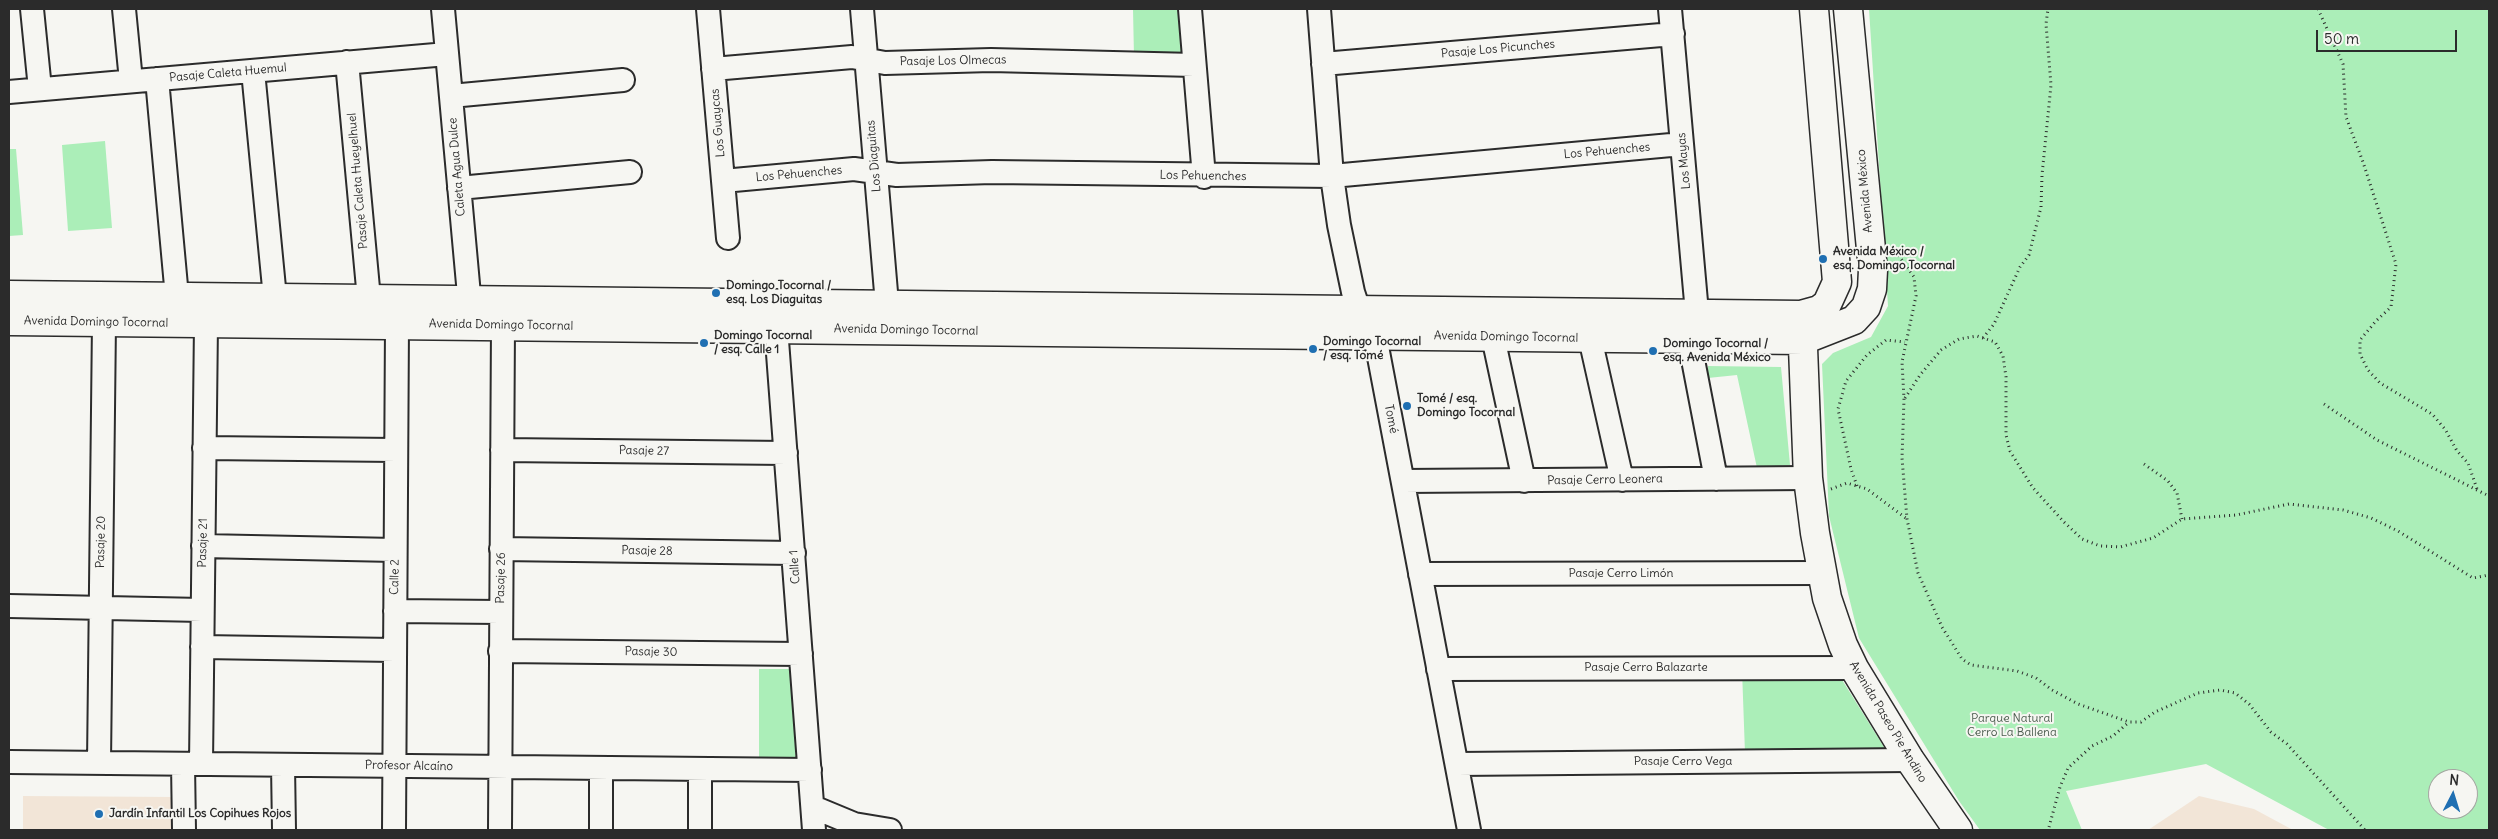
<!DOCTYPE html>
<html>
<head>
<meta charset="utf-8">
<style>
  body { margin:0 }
  #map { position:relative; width:2498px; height:839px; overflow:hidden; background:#f6f6f2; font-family:Delius,sans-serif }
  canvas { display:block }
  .frame { position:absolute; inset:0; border:10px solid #2b2b2b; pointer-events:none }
  .north { position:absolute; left:2428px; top:769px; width:50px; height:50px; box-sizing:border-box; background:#f6f6f2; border:1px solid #a5a5a2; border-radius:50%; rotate:5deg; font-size:14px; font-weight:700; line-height:20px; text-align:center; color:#2b2b2b }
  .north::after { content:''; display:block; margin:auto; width:18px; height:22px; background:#1f6fb2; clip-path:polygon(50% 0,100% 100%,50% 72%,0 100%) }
  .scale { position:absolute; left:2316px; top:30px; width:141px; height:22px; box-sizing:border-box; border:2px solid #2b2b2b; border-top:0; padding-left:6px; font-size:15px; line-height:18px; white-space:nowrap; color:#2b2b2b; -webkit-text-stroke:4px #f6f6f2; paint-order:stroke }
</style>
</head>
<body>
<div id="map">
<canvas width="2498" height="839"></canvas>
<div class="frame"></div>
<div class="north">N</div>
<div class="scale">50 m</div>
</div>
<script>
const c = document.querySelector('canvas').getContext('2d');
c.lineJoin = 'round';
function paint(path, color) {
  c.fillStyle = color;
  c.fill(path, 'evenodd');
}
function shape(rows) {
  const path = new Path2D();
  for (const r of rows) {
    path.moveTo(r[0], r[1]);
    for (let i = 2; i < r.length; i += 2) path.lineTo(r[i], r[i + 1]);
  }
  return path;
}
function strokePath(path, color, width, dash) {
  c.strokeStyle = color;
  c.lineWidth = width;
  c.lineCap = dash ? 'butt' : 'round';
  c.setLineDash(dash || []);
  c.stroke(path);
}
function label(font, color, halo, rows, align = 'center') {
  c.font = font + ' Delius,sans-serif';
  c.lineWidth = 4;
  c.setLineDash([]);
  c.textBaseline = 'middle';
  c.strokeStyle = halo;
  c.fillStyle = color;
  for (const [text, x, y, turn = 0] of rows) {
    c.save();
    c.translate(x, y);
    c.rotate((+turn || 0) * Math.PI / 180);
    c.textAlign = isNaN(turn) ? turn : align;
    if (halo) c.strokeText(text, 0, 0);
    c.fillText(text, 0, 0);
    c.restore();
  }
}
const built = shape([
  [23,796,175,797,174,830,23,830],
  [2199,796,2254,809,2293,830,2148,830]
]);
const green = shape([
  [1133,9,1182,9,1184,59,1134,57],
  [1869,9,2489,9,2489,830,2329,830,2206,764,2066,791,2082,830,1980,830,1959,801,1859,638,1829,516,1822,364,1833,353,1871,337,1888,306],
  [2438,779,2468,779,2468,809,2438,809],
  [105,141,112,228,68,231,62,145],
  [9,149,16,149,23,235,9,236],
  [1708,366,1781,367,1790,465,1757,468,1737,375,1708,378],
  [759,669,790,669,796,761,759,760],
  [1742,670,1839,675,1889,755,1745,753]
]);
const path = shape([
  [2318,9,2343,64,2346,117,2363,162,2396,264,2391,307,2376,321,2360,340,2360,354,2368,370,2380,383,2432,414,2445,429,2457,451,2468,463,2477,489],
  [1894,253,1899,256,1914,277,1916,296,1902,362,1904,399,1902,458,1907,519,1918,573,1942,627,1962,659,1971,665,2017,671,2036,678,2052,690,2078,704,2129,722,2141,722,2155,712,2198,693,2220,690,2235,693,2249,704,2271,732,2287,744,2365,830],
  [1983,338,1994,324,2020,267,2029,255,2041,207,2042,175,2051,85,2046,24,2048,9],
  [1905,398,1920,375,1941,350,1959,339,1977,336,1995,342,2003,356,2006,377,2006,435,2010,451,2033,488,2064,522,2082,539,2100,546,2120,547,2153,538,2182,519,2236,515,2289,504,2343,510,2371,518,2398,531,2473,578,2489,575],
  [2324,404,2377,440,2489,496],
  [2144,464,2168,481,2177,493,2182,519],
  [1857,486,1851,469,1838,409,1846,381,1867,355,1886,340,1905,342],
  [1831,489,1847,483,1867,489,1907,519],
  [2049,827,2060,787,2068,768,2092,746,2113,736,2129,722]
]);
const street = shape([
  [32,9,40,89],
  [124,9,131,81],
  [443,9,471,317],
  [708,9,728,238],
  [862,9,887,304],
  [1190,9,1204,177],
  [1319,9,1332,176,1339,225,1353,292,1359,310,1375,336,1469,830],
  [1670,9,1697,313],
  [347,62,369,299],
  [1323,64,1673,34],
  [713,69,852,57,885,63,991,60,1194,65],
  [253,71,275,298],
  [157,79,177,297],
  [9,92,447,54],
  [451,96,623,80],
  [723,181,854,169,897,175,992,172,1332,176,1682,144],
  [459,188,630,172],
  [775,314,814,830],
  [1493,337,1524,481],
  [1590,338,1622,480],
  [1689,339,1716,479],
  [204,448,396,450],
  [502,450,786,453],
  [1403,481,1808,478],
  [203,546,395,550],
  [501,549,794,553],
  [1420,574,1822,573],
  [9,606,202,610],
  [395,611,500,612],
  [202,647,394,650],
  [500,651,801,654],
  [1438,669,1854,668],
  [9,762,810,770],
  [99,763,104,322],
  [183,764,184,830],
  [201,764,206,323],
  [1457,764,1910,760],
  [283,765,284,830],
  [601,768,601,830],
  [700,769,700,830],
  [813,807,854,824,890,830],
  [394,830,397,324],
  [500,830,503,325]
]);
const secondary = shape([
  [9,295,1801,315,1819,310,1827,304,1837,282,1814,9],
  [9,321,1803,340,1854,320,1866,307,1872,289,1873,270,1848,9],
  [1802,321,1808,478,1815,533,1827,598,1843,645,1854,668,1910,760,1958,830]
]);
const markers = [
  [1823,259,5,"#1f6fb2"],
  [716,293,5,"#1f6fb2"],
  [704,343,5,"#1f6fb2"],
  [1313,349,5,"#1f6fb2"],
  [1653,351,5,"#1f6fb2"],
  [1407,406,5,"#1f6fb2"],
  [99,814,5,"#1f6fb2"]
];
const streetNames = [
  ["Pasaje Los Picunches",1498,49,-5],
  ["Pasaje Los Olmecas",953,61,-1],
  ["Pasaje Caleta Huemul",228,73,-5],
  ["Los Guaycas",718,123,-95],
  ["Los Pehuenches",1607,151,-5],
  ["Los Diaguitas",874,156,-95],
  ["Los Mayas",1684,161,-95],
  ["Caleta Agua Dulce",457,167,-95],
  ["Los Pehuenches",799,174,-5],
  ["Los Pehuenches",1203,176,1],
  ["Pasaje Caleta Hueyelhuel",358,181,-95],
  ["Avenida México",1865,191,-95],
  ["Avenida Domingo Tocornal",96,322,1],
  ["Avenida Domingo Tocornal",501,325,1],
  ["Avenida Domingo Tocornal",906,330,1],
  ["Avenida Domingo Tocornal",1506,337,1],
  ["Tomé",1391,419,79],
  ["Pasaje 27",644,451,1],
  ["Pasaje Cerro Leonera",1605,480,-1],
  ["Pasaje 20",101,542,-89],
  ["Pasaje 21",203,543,-89],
  ["Pasaje 28",647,551,1],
  ["Calle 1",795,567,-94],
  ["Pasaje Cerro Limón",1621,574],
  ["Calle 2",395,577,-89],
  ["Pasaje 26",501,578,-89],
  ["Pasaje 30",651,652,1],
  ["Pasaje Cerro Balazarte",1646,668],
  ["Avenida Paseo Pie Andino",1888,722,59],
  ["Pasaje Cerro Vega",1683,762],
  ["Profesor Alcaíno",409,766,1]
];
const poiNames = [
  ["Avenida México /",1833,252],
  ["esq. Domingo Tocornal",1833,266],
  ["Domingo Tocornal /",726,286],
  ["esq. Los Diaguitas",726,300],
  ["Domingo Tocornal",714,336],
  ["/ esq. Calle 1",714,350],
  ["Domingo Tocornal",1323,342],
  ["/ esq. Tomé",1323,356],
  ["Domingo Tocornal /",1663,344],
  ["esq. Avenida México",1663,358],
  ["Tomé / esq.",1417,399],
  ["Domingo Tocornal",1417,413],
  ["Jardín Infantil Los Copihues Rojos",109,814]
];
const parkNames = [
  ["Parque Natural",2012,719],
  ["Cerro La Ballena",2012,733]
];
paint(built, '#f2e5d7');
paint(green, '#abeeb8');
strokePath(street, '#2b2b2b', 26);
strokePath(secondary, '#2b2b2b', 31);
strokePath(path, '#2b2b2b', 3, [1, 4]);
strokePath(street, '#f6f6f2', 22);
strokePath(secondary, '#f6f6f2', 28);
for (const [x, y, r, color] of markers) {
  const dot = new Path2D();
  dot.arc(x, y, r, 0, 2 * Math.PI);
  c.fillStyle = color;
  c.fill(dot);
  strokePath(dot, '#f6f6f2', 2);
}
label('12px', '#2b2b2b', '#f6f6f2', streetNames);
label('bold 12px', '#2b2b2b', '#f6f6f2', poiNames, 'left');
label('12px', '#4b5c4e', '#f6f6f2', parkNames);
</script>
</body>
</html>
